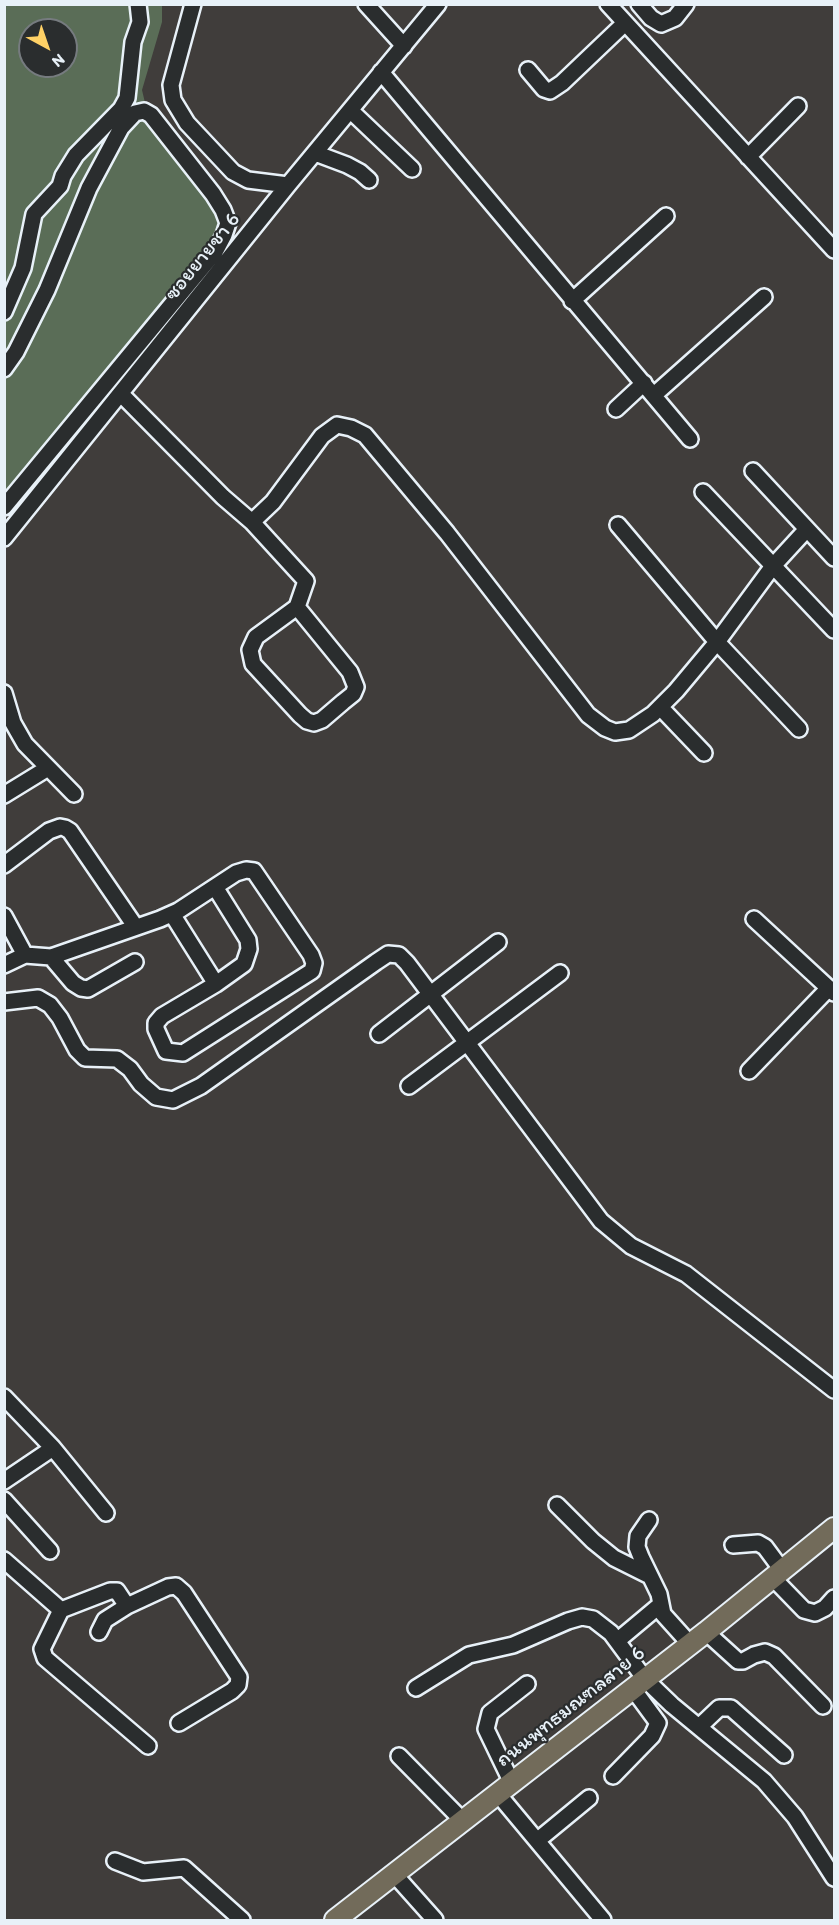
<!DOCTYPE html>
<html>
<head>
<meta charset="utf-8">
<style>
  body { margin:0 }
  #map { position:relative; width:839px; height:1925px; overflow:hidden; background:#403d3b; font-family:Itim,sans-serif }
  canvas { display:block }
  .frame { position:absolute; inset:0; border:6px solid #e8f1f8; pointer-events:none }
  .north { position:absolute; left:18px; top:18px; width:60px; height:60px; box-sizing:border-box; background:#2a2d2e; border:2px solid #767b7f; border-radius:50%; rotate:140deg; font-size:16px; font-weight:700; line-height:24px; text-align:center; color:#e8f1f8 }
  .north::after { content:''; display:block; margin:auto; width:21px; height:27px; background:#ffd166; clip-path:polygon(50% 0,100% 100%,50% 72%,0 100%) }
</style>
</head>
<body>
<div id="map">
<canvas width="839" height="1925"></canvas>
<div class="frame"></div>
<div class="north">N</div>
</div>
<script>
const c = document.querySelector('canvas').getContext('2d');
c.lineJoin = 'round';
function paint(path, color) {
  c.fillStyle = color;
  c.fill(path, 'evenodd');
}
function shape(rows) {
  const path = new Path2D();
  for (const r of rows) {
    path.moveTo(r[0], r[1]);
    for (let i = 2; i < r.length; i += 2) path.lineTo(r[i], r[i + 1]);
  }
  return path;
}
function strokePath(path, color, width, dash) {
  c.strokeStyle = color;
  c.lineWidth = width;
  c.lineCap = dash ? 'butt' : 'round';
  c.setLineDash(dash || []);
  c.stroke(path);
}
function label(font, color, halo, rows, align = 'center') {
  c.font = font + ' Itim,"Playpen Sans Thai",sans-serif';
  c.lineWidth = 4.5;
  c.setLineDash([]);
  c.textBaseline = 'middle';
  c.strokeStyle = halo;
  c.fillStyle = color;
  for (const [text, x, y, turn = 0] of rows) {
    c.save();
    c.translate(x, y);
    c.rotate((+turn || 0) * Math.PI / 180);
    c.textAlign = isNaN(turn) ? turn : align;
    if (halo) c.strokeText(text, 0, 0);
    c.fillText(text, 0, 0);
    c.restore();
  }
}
const green = shape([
  [5,5,162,5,162,22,142,90,146,107,199,177,237,217,5,508],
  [30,30,66,30,66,66,30,66]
]);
const minor = shape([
  [193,4,171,85,173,100,187,123,233,172,248,180,288,185],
  [366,4,404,46],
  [608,4,834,250],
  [639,4,651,18,661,24,675,18,686,4],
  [528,70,544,89,550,91,562,83,625,23],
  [381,72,690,439],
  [351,111,412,169],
  [315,153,347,165,360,172,369,180],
  [748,157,798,106],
  [572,301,666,216],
  [4,312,23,268,34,214,60,186,63,176,76,155,121,109,127,98,133,42,140,22,138,4],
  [4,369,16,352,47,290,89,188,121,128,135,113,144,111,151,115,213,194,223,210,228,223,224,235,215,252,4,507],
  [121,394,223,497,252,522,273,502,322,436,337,425,351,428,365,435,447,533,588,715,605,728,615,732,629,730,653,714,676,691,717,642,773,566,807,529],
  [654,395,764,297],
  [616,409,644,383],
  [753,471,834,558],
  [703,492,834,630],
  [252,522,306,581,297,607,256,637,250,650,253,664,300,715,307,721,314,723,322,720,343,702,353,694,356,687,350,672,297,607],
  [618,525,717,642,799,729],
  [4,538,288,185,438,4],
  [4,693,13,723,25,744,74,794],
  [660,707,704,753],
  [4,795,48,768],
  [4,865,49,831,60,827,65,828,70,831,135,926],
  [172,914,216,984],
  [4,916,25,955],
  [754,919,834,993],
  [51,957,73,983,81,988,88,989,135,962],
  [4,965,25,955,51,957,160,919,178,911,236,873,246,870,254,871,311,955,314,963,312,971,183,1053,166,1051,156,1029,156,1023,162,1016,216,984,244,964,249,949,248,940,215,887],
  [4,1002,38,998,50,1005,60,1018,77,1050,85,1058,117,1059,130,1069,141,1084,156,1097,173,1100,201,1086,376,962,388,954,399,955,407,963,601,1221,631,1246,686,1274,834,1390],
  [379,1034,498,942],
  [749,1071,829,988],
  [409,1086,560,973],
  [4,1397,53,1448,4,1481],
  [53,1448,106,1513],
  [4,1500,50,1551],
  [557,1505,593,1541,614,1558,648,1575],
  [649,1520,638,1536,637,1547,641,1557,659,1594,663,1614,690,1644],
  [733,1545,758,1543,765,1547,782,1570],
  [4,1560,61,1610,110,1591,117,1591,127,1606,105,1620,99,1632],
  [773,1578,804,1610,815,1613,825,1608,834,1598],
  [127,1606,168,1587,176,1586,184,1593,239,1677,238,1685,232,1691,179,1723],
  [61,1610,42,1649,45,1658,148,1746],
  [706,1632,738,1661,743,1661,754,1655,765,1652,774,1656,823,1706],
  [617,1641,660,1605],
  [416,1688,469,1655,513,1645,568,1621,582,1617,593,1619,611,1633,645,1679,672,1705,764,1781,795,1817,834,1878],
  [699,1727,719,1708,731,1708,784,1755],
  [399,1756,462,1820],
  [613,1776,652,1736,658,1723,633,1689],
  [512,1783,486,1729,490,1713,527,1684],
  [498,1794,603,1920],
  [538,1840,589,1798],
  [115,1861,143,1872,184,1868,242,1920],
  [394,1874,435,1920]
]);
const major = shape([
  [335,1920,706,1632,834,1528]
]);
const streetNames = [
  ["ซอยยายชา 6",203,257,-51],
  ["ถนนพุทธมณฑลสาย 6",571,1707,-38]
];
paint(green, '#5a6d57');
strokePath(minor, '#e8f1f8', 20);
strokePath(major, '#e8f1f8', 24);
strokePath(minor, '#2a2d2e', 15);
strokePath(major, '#726b5a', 20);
label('21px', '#e8f1f8', '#2a2d2e', streetNames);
</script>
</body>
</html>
